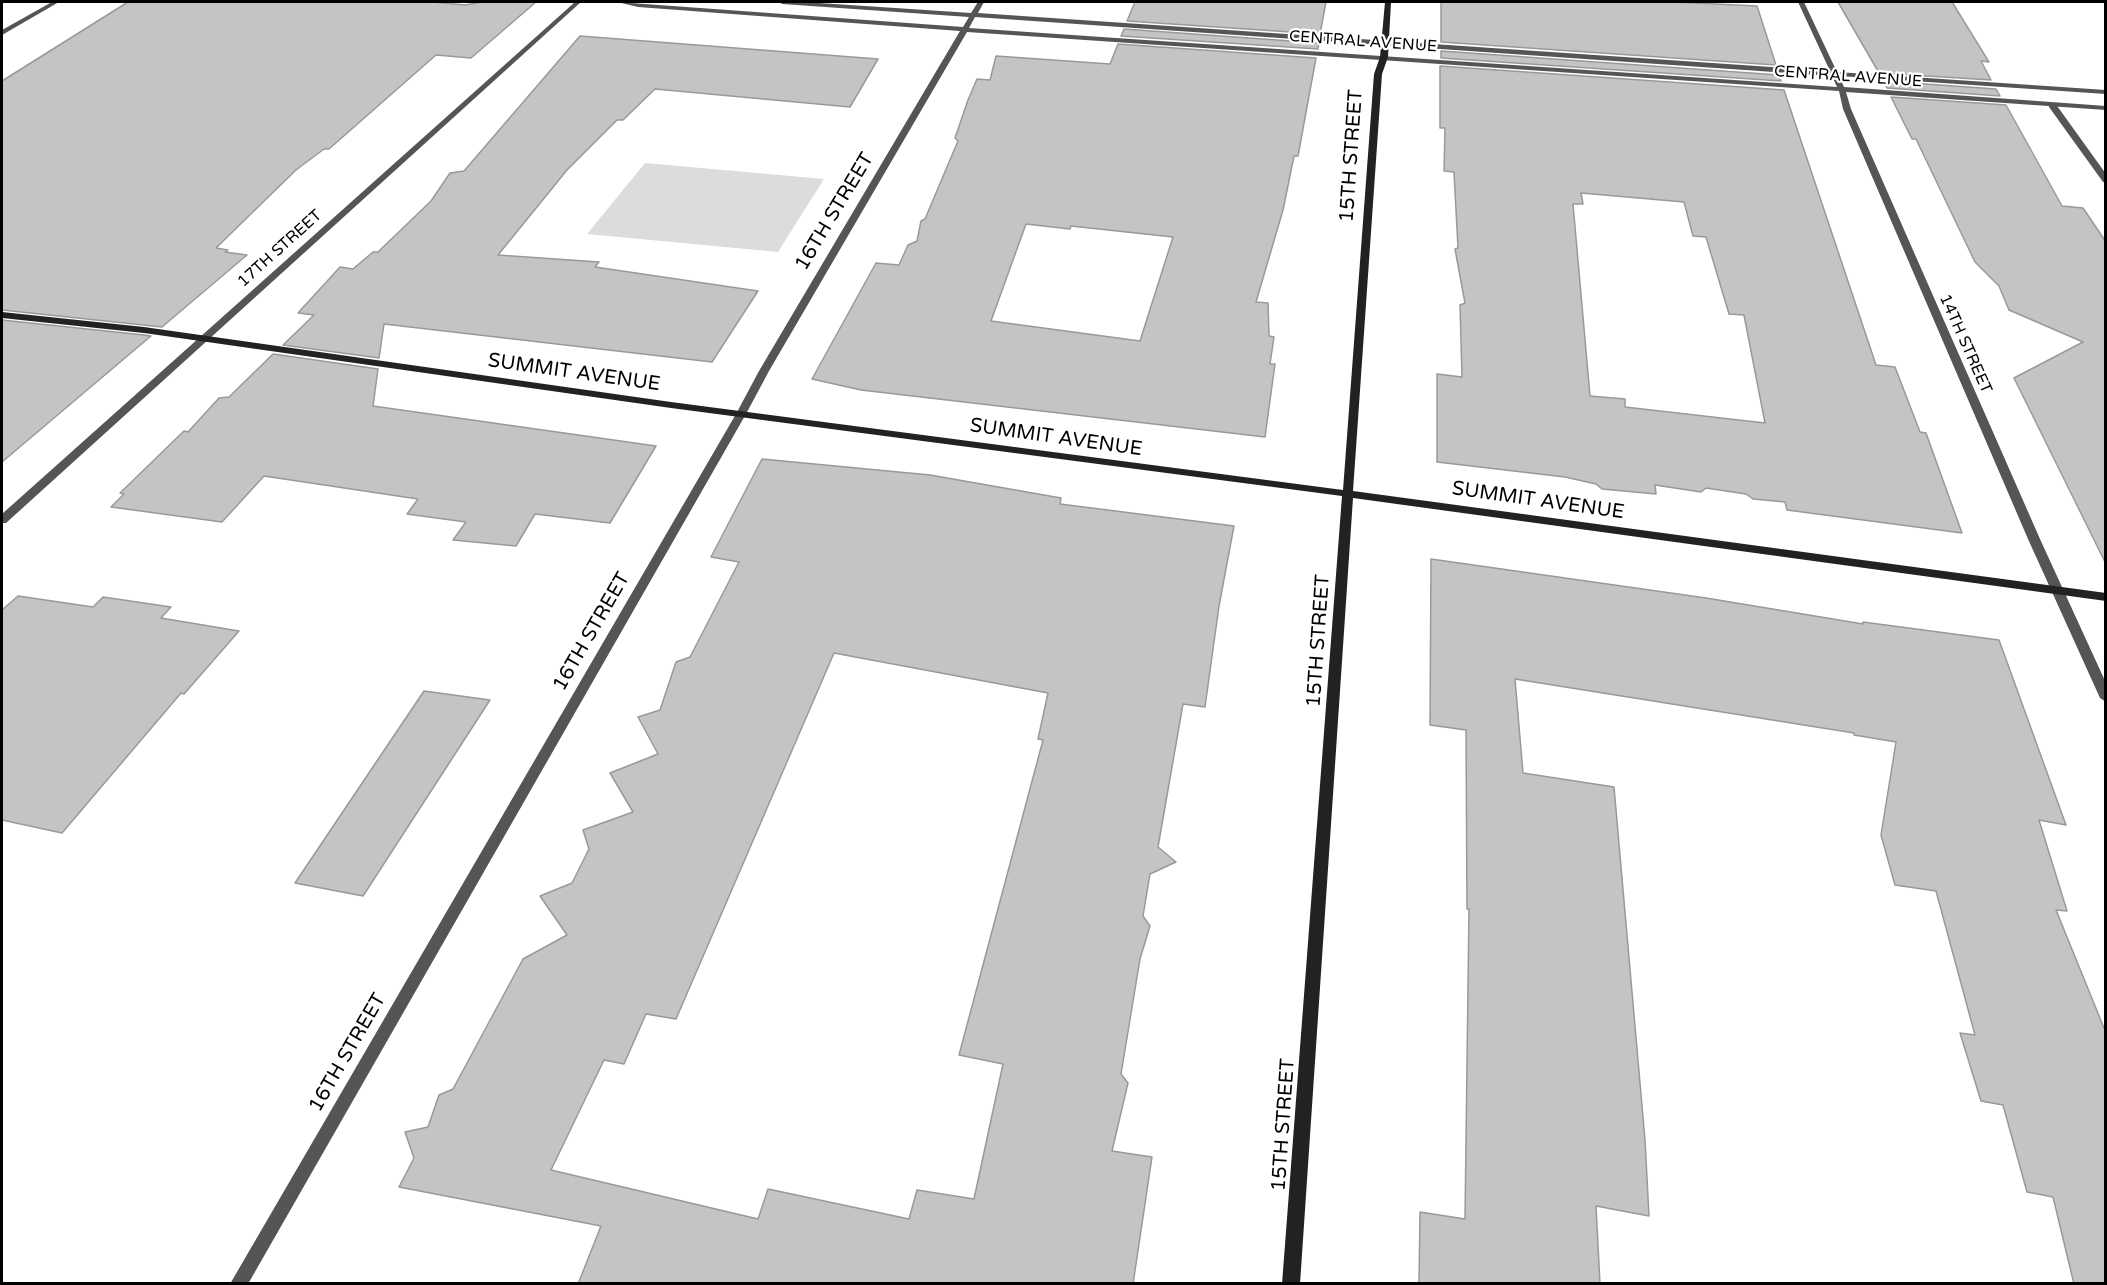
<!DOCTYPE html>
<html>
<head>
<meta charset="utf-8">
<style>
  body { margin:0 }
  #map { position:relative; width:2107px; height:1285px; overflow:hidden; background:#fff; font-family:"Varela Round",sans-serif }
  canvas { display:block }
  .frame { position:absolute; inset:0; border:3px solid #000; pointer-events:none }
</style>
</head>
<body>
<div id="map">
<canvas width="2107" height="1285"></canvas>
<div class="frame"></div>
</div>
<script>
const c = document.querySelector('canvas').getContext('2d');
c.lineJoin = 'round';
function paint(path, color) {
  c.fillStyle = color;
  c.fill(path, 'evenodd');
}
function shape(rows) {
  const path = new Path2D();
  for (const r of rows) {
    path.moveTo(r[0], r[1]);
    for (let i = 2; i < r.length; i += 2) path.lineTo(r[i], r[i + 1]);
  }
  return path;
}
function strokePath(path, color, width, dash) {
  c.strokeStyle = color;
  c.lineWidth = width;
  c.lineCap = dash ? 'butt' : 'round';
  c.setLineDash(dash || []);
  c.stroke(path);
}
function label(font, color, halo, rows, align = 'center') {
  c.font = font + ' "Varela Round",sans-serif';
  c.lineWidth = 4.5;
  c.setLineDash([]);
  c.textBaseline = 'middle';
  c.strokeStyle = halo;
  c.fillStyle = color;
  for (const [text, x, y, turn = 0] of rows) {
    c.save();
    c.translate(x, y);
    c.rotate((+turn || 0) * Math.PI / 180);
    c.textAlign = isNaN(turn) ? turn : align;
    if (halo) c.strokeText(text, 0, 0);
    c.fillText(text, 0, 0);
    c.restore();
  }
}
const green = shape([
  [645,163,824,179,778,252,587,234]
]);
const building = shape([
  [128,2,432,2,465,5,482,2,536,2,471,58,436,55,329,149,324,149,296,170,216,248,228,250,225,252,247,255,162,327,2,310,2,81,128,2],
  [1135,2,1326,2,1320,34,1127,21,1135,2],
  [1441,2,1674,2,1757,6,1776,65,1441,42,1441,2],
  [1838,2,1952,2,1989,62,1981,61,1991,80,1879,73,1838,2],
  [1124,29,1319,43,1318,49,1121,36,1124,29],
  [580,36,878,59,850,107,655,89,623,120,617,120,567,170,498,255,599,262,595,267,758,291,712,362,384,324,379,358,283,345,314,315,298,313,340,267,353,269,373,252,378,252,431,201,450,173,464,171,580,36],
  [1118,44,1316,58,1298,156,1294,156,1283,210,1256,302,1268,303,1269,336,1274,337,1270,364,1275,364,1265,437,861,390,812,379,876,263,899,265,908,245,917,241,921,221,925,219,958,141,955,138,968,100,977,79,990,80,996,56,1110,64,1118,44],
  [1026,224,1070,229,1071,226,1173,237,1140,341,991,321,1026,224],
  [1441,51,1779,75,1781,81,1441,58,1441,51],
  [1440,66,1784,90,1876,365,1895,367,1920,432,1926,433,1962,533,1787,510,1785,502,1753,499,1746,494,1706,488,1701,492,1655,485,1656,494,1602,489,1596,484,1565,477,1437,462,1437,374,1462,377,1460,305,1465,303,1455,249,1458,248,1454,172,1444,171,1445,128,1440,128,1440,66],
  [1581,193,1684,202,1693,236,1706,237,1729,314,1744,315,1765,423,1625,407,1625,399,1590,396,1573,204,1583,204,1581,193],
  [1883,81,1996,89,2000,96,1887,88,1883,81],
  [1891,97,2006,105,2062,206,2083,208,2106,242,2106,564,2014,378,2083,342,2009,310,1999,286,1975,262,1916,139,1912,139,1891,97],
  [2,320,144,335,151,336,2,462,2,320],
  [273,354,378,369,373,406,656,446,610,523,535,514,516,546,453,540,466,522,407,514,418,499,264,476,222,522,111,507,124,494,120,493,184,431,188,432,219,398,229,397,273,354],
  [762,459,930,475,1061,498,1060,504,1234,526,1219,606,1205,707,1183,704,1158,847,1176,862,1150,874,1143,916,1150,926,1140,959,1121,1074,1128,1083,1112,1151,1152,1157,1133,1284,578,1284,601,1226,399,1187,414,1158,405,1132,428,1127,439,1095,453,1089,523,959,567,935,540,896,572,883,589,849,583,830,633,812,610,773,658,754,638,717,660,710,676,662,690,657,739,562,711,557,762,459],
  [834,653,1048,693,1038,739,1043,740,959,1055,1003,1064,974,1199,917,1190,909,1219,768,1189,758,1219,551,1170,604,1060,624,1064,646,1014,676,1019,834,653],
  [1431,559,1706,598,1863,624,1863,622,1999,640,2066,825,2039,820,2067,911,2056,910,2106,1033,2106,1284,2074,1284,2053,1197,2027,1192,2003,1105,1981,1101,1960,1033,1975,1035,1936,891,1895,885,1881,835,1896,742,1854,735,1854,733,1515,679,1523,773,1614,787,1645,1140,1649,1216,1596,1206,1600,1284,1419,1284,1420,1212,1465,1219,1469,909,1467,909,1466,730,1430,725,1431,559],
  [18,596,93,607,103,597,171,607,161,618,239,631,184,694,181,693,62,833,2,820,2,610,18,596],
  [424,691,490,700,363,896,295,883,424,691]
]);
const lane = shape([
  [2049,103,2055,103,2106,174,2106,182,2103,182,2049,107,2049,103]
]);
const street = shape([
  [52,2,59,2,2,35,2,30,52,2],
  [575,2,581,2,6,523,2,523,2,514,575,2],
  [617,2,963,27,969,17,782,4,779,2,804,2,971,13,978,2,984,2,978,13,1830,71,1798,2,1804,2,1837,72,2106,90,2106,94,1839,76,1844,87,2106,106,2106,110,1846,92,1851,109,2040,539,2106,683,2106,702,2100,698,2028,539,1843,109,1839,91,967,32,769,371,746,414,248,1284,230,1284,736,414,759,371,960,31,638,7,617,2],
  [975,17,1832,76,1837,87,969,28,975,17]
]);
const secondary = shape([
  [1385,2,1391,2,1388,57,1382,74,1353,491,2106,593,2106,601,1353,498,1300,1284,1282,1284,1342,496,671,408,144,333,2,318,2,312,144,327,671,402,1343,490,1374,74,1380,57,1385,2]
]);
const farStreetnames = [
  ["CENTRAL AVENUE",1363,42,4],
  ["CENTRAL AVENUE",1848,77,4],
  ["17TH STREET",280,249,-42],
  ["14TH STREET",1965,344,66]
];
const streetNames = [
  ["15TH STREET",1352,156,-86],
  ["16TH STREET",835,212,-59],
  ["SUMMIT AVENUE",574,373,8],
  ["SUMMIT AVENUE",1056,438,8],
  ["SUMMIT AVENUE",1538,501,8],
  ["16TH STREET",592,632,-60],
  ["15TH STREET",1319,641,-86],
  ["16TH STREET",348,1053,-60],
  ["15TH STREET",1284,1125,-86]
];
paint(green, '#dcdcdc');
paint(building, '#c4c4c4');
strokePath(building, '#999', 1.5);
paint(lane, '#555');
paint(street, '#555');
paint(secondary, '#222');
label('16px', '#000', '#fff', farStreetnames);
label('20px', '#000', '#fff', streetNames);
</script>
</body>
</html>
